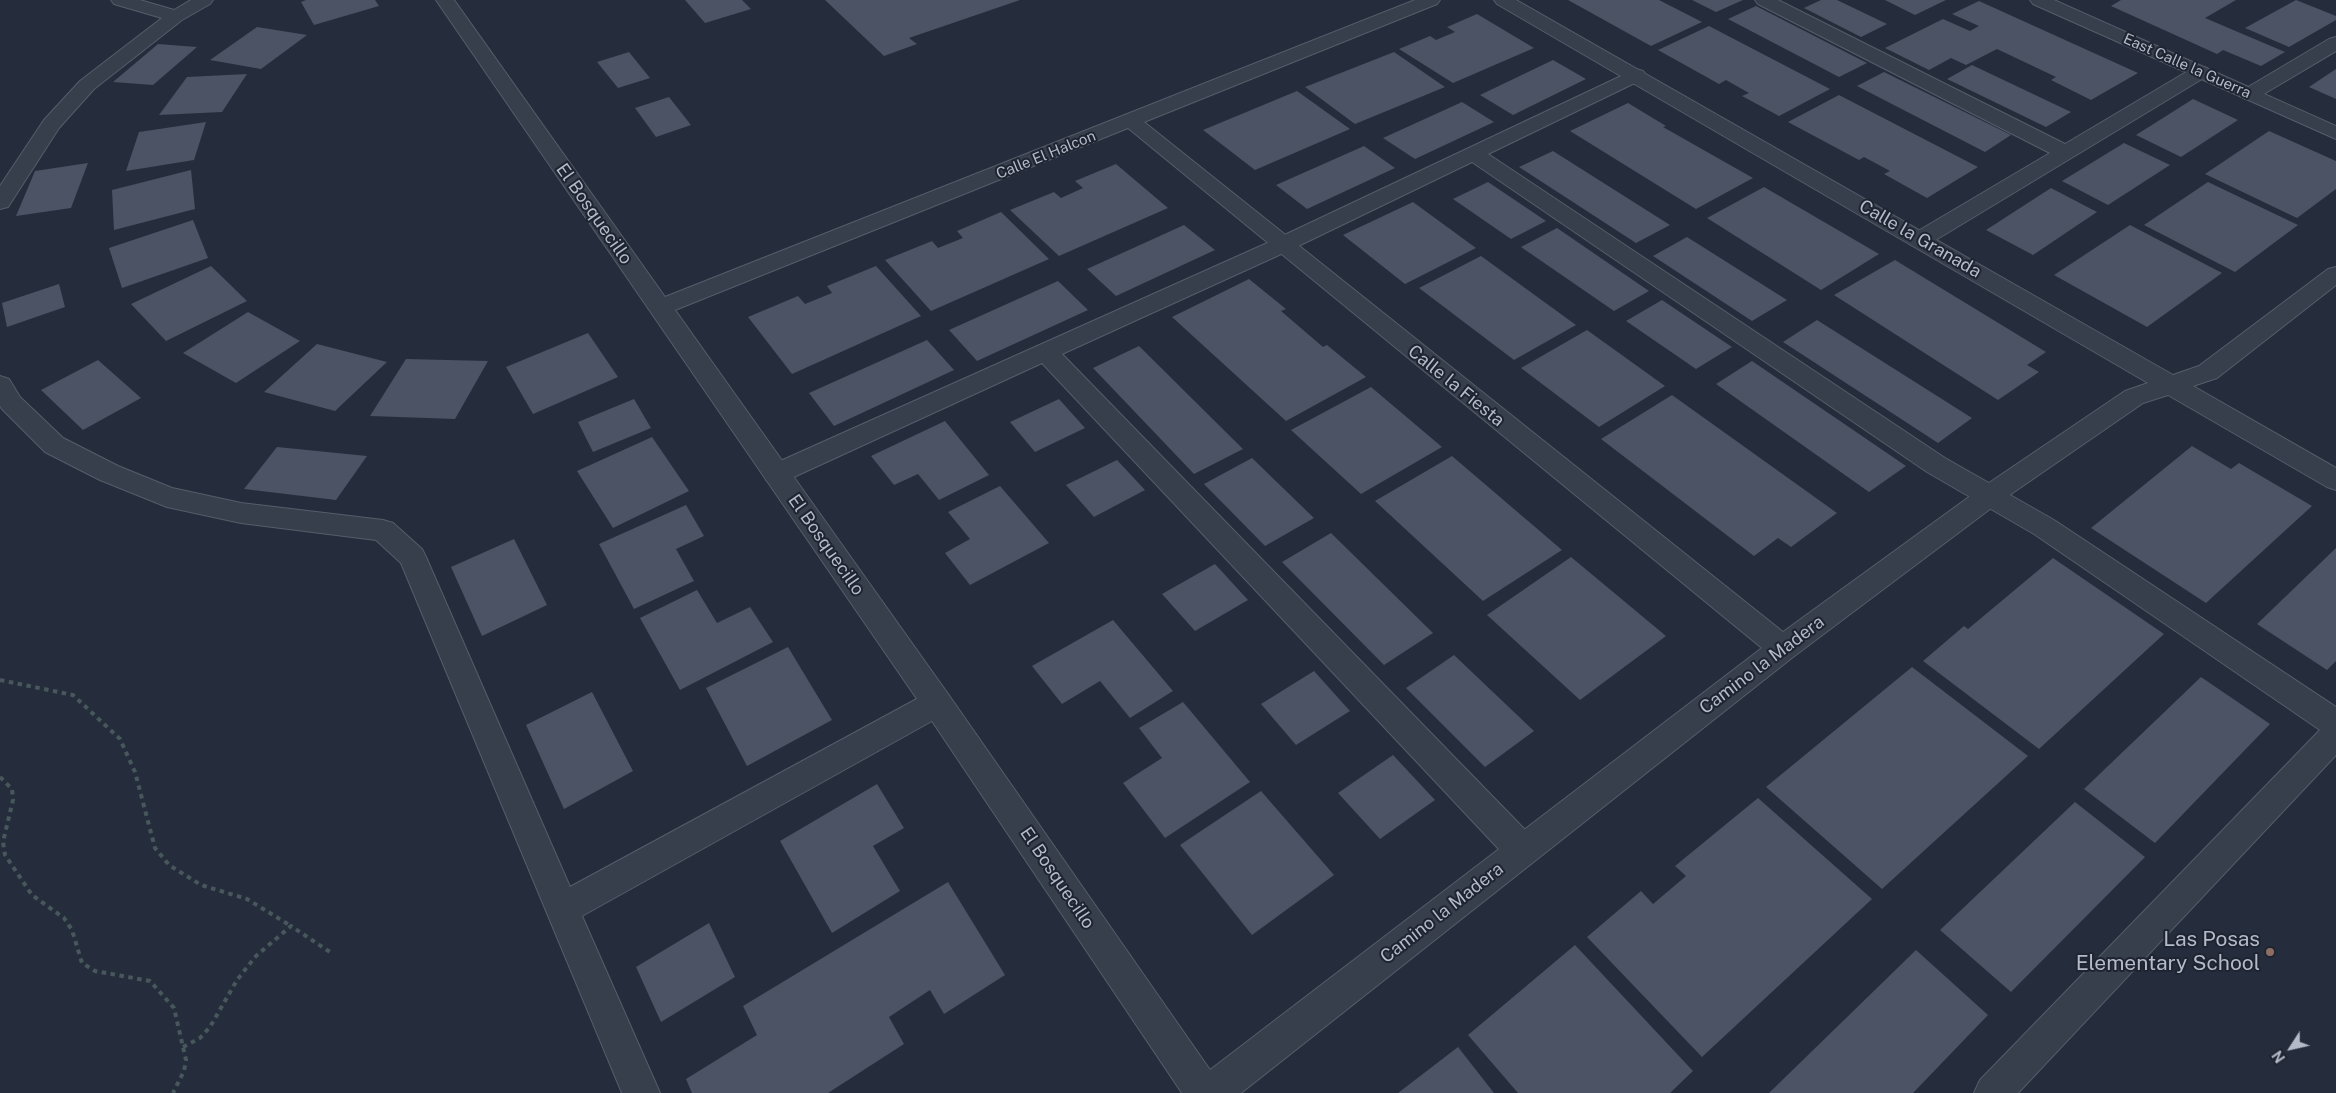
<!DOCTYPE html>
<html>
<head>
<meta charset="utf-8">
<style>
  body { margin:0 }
  #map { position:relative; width:2336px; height:1093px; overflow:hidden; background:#252d3c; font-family:"Public Sans",sans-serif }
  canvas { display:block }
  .north { position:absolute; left:2266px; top:1023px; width:50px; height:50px; -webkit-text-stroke:4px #1e2431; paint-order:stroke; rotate:235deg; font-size:14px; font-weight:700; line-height:20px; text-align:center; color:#b4bac7 }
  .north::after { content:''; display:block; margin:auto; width:18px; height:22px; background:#b4bac7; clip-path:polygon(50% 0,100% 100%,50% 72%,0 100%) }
</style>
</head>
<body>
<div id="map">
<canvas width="2336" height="1093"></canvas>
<div class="north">N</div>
</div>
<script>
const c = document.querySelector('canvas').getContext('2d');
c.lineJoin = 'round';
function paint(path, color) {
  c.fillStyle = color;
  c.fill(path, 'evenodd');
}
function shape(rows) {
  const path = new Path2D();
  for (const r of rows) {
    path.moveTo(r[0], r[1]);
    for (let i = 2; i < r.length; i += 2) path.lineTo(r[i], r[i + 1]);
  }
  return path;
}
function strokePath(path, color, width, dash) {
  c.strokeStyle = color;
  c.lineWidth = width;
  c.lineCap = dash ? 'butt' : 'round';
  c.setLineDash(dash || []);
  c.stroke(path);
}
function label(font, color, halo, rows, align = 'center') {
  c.font = font + ' "Public Sans",sans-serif';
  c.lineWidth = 4;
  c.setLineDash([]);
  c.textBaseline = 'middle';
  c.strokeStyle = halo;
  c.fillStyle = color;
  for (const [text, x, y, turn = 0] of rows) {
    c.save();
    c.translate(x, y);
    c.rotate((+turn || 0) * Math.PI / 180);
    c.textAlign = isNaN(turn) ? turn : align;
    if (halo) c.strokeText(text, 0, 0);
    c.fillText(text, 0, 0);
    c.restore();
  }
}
const building = shape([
  [306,0,375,0,379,6,314,25,301,2],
  [685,0,742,0,751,9,705,23],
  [825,0,1020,0,909,38,917,44,884,56],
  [1568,0,1659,0,1702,22,1651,46],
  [1692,0,1743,0,1716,12],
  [1821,0,1837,0,1887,24,1861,37,1804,8],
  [1885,0,1946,0,1915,15],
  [2121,0,2236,0,2205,18,2285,52,2261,66,2223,50,2217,54,2111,6],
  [2296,0,2336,16,2336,20,2289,47,2245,28],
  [1979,1,2138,73,2091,100,2051,80,2056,77,1997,49,1966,65,1951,58,1929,70,1885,48,1943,19,1970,31,1979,26,1952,14],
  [1756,6,1867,63,1839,77,1728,19],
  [1477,14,1534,48,1453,83,1399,49,1430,36,1436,40,1455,32,1447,27],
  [1709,26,1830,89,1779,116,1742,96,1749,93,1726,80,1719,84,1658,50],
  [257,27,307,35,261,69,210,60],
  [158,44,197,47,153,85,113,82],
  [629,52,650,78,618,88,597,62],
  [1394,52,1445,87,1355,124,1305,87],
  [1553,60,1586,79,1513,115,1480,95],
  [1972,65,2071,112,2046,127,1947,79],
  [2336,69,2336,99,2309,87],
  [1884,72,2011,135,1985,152,1857,86],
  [247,74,222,112,159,115,187,77],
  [1297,91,1350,129,1255,170,1203,130],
  [1839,95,1978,167,1927,198,1884,174,1890,171,1864,157,1859,160,1788,122],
  [669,97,691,125,656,137,635,108],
  [2193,99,2238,120,2181,157,2136,135],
  [1462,102,1494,122,1415,159,1383,138],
  [1628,103,1666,126,1663,127,1753,178,1696,209,1570,131],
  [206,122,194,160,126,171,139,132],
  [2269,131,2336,161,2336,189,2297,218,2205,174],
  [2124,143,2170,165,2108,205,2062,181],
  [1364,146,1395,168,1307,209,1276,185],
  [1553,151,1670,225,1636,243,1519,167],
  [88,163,71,208,16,216,35,171],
  [1116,164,1168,208,1059,256,1010,210,1054,192,1061,198,1083,188,1075,181],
  [191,170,195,209,114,230,112,190],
  [1488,182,1546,221,1511,239,1453,199],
  [2208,182,2298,225,2235,272,2144,225],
  [1764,187,1879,254,1821,290,1707,218],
  [2051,188,2097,212,2033,255,1986,230],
  [1413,202,1476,248,1405,284,1343,235],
  [1001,212,1049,259,931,311,885,260,932,241,938,248,963,238,957,231],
  [193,220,208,258,122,288,109,248],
  [1184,225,1215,250,1116,296,1087,269],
  [2130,225,2222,273,2147,327,2054,275],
  [1557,228,1649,291,1614,311,1521,247],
  [1687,237,1787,300,1752,321,1653,256],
  [1481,256,1576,325,1514,360,1419,288],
  [1895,260,2046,352,2027,365,2039,372,1998,400,1834,295],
  [211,266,247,301,166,341,131,304],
  [876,266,921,316,792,374,748,317,798,296,805,304,832,293,827,286],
  [1249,279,1286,309,1281,311,1323,347,1327,345,1366,377,1286,421,1172,317],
  [1058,281,1088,310,977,361,949,330],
  [59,284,65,307,7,327,2,303],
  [1662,300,1732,347,1696,369,1626,321],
  [248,312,300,341,236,383,183,353],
  [1817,320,1972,418,1938,443,1783,342],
  [1587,330,1665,386,1599,427,1521,368],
  [588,333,618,377,533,414,506,367],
  [927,340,954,370,834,426,809,393],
  [317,344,387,362,335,411,264,392],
  [1139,346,1243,449,1194,474,1093,368],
  [406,359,488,361,455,419,370,416],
  [98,360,141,398,83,430,41,390],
  [1752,361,1906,466,1869,492,1716,384],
  [1371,387,1442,447,1361,494,1291,430],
  [1672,395,1837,513,1791,547,1778,538,1754,556,1601,439],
  [634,399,651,428,593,452,578,422],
  [1059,399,1085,428,1035,452,1010,422],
  [945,421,989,475,939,500,918,474,894,485,871,456],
  [652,437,689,491,613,528,577,471],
  [2192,446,2231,469,2239,463,2312,506,2206,603,2091,528],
  [277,447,367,456,336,500,244,489],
  [1452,456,1562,550,1483,601,1375,501],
  [1252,458,1314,518,1265,546,1204,484],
  [1117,460,1145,490,1094,517,1066,485],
  [1000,486,1049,543,970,585,945,553,970,539,948,512],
  [686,505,704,536,676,549,694,581,634,609,599,544],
  [1331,533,1433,633,1384,665,1282,562],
  [514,539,547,605,482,636,451,567],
  [2336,548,2336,661,2327,670,2257,624],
  [1571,557,1666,636,1580,700,1487,615],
  [2053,558,2164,634,2039,749,1923,661,1964,626,1968,629],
  [1215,564,1248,600,1195,631,1162,594],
  [697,590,717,623,750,607,773,642,680,690,640,618],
  [1113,620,1173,691,1130,718,1100,681,1062,704,1032,666],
  [788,647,832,720,747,766,706,688],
  [1454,655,1534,731,1485,767,1406,688],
  [1912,667,2028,756,1882,889,1766,787],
  [1314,671,1350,711,1296,745,1261,704],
  [2201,677,2270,724,2155,843,2084,789],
  [592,692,633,771,564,809,526,725],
  [1183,702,1250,782,1165,838,1123,783,1162,758,1139,728],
  [1393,755,1435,800,1380,839,1338,793],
  [877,784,904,828,873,846,900,891,832,933,780,841],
  [1261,791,1334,875,1252,935,1180,845],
  [1758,798,1872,899,1702,1057,1587,937,1641,891,1653,904,1686,876,1675,866],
  [2075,802,2145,857,2011,992,1940,930],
  [948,882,1005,975,944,1014,930,990,889,1017,904,1044,828,1093,692,1093,686,1079,757,1035,743,1006],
  [709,923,735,977,661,1022,636,967],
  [1575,945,1693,1071,1670,1093,1518,1093,1468,1035],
  [1916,950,1988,1015,1913,1093,1769,1093],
  [1458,1047,1494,1093,1398,1093]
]);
const path = shape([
  [0,680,73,695,120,739,135,772,155,848,169,865,201,885,247,899,291,926],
  [0,777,12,789,13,800,3,842,5,855,32,895,64,918,72,930,82,963,95,971,150,981,174,1008,186,1060,184,1071,173,1093],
  [183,1047,200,1038,210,1027,237,980,256,956,291,926,330,952]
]);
const service = shape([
  [111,0,140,0,174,10,191,0,213,0,210,4,182,20,94,89,59,128,8,207,0,209,0,186,44,120,80,81,162,18,114,4,111,0],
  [1755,0,1778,0,2065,144,2193,68,2200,66,2207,68,2210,72,2207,76,2073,157,1929,244,1921,246,1913,244,1910,239,1913,234,2050,153,1758,4,1755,0],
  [2336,37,2336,51,2257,98,2250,100,2243,98,2240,94,2243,90,2329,39,2336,37],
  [1636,69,1643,71,1646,75,1643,79,1488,154,1945,458,2054,520,2336,707,2336,755,2018,1093,1974,1093,1980,1080,2320,730,2034,534,1927,472,1472,162,1290,250,1062,354,1534,839,1538,850,1534,861,1522,865,1510,861,1042,363,785,481,776,484,767,481,763,474,767,467,1274,240,1636,69],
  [0,376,9,379,20,397,63,438,118,466,172,488,241,503,383,520,393,523,422,549,426,557,570,887,926,694,937,690,948,694,952,703,948,712,582,916,660,1093,622,1093,401,563,376,540,241,523,167,507,100,480,45,452,2,409,0,406,0,376]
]);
const minor = shape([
  [436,0,454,0,665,297,1415,0,1440,0,1437,4,1144,122,1783,632,1980,489,2125,391,2148,383,1497,4,1494,0,1516,0,2173,375,2199,366,2328,269,2336,267,2336,285,2217,378,2193,386,2336,468,2336,490,2327,487,2168,395,2143,403,1998,503,1793,657,1241,1093,1182,1093,926,712,436,0],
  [1128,128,1762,648,1210,1070,948,694,675,310,1128,128],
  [2030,0,2054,0,2336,126,2336,139,2033,4,2030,0]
]);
const markers = [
  [2270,952,5,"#8d6e63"]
];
const farStreetnames = [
  ["East Calle la Guerra",2187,66,24],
  ["Calle El Halcon",1046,155,-22]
];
const streetNames = [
  ["El Bosquecillo",594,214,55],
  ["Calle la Granada",1920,239,30],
  ["Calle la Fiesta",1456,386,39],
  ["El Bosquecillo",826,545,55],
  ["Camino la Madera",1762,665,-37],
  ["El Bosquecillo",1057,878,56],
  ["Camino la Madera",1442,913,-38]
];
const nearPoinames = [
  ["Las Posas",2260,940],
  ["Elementary School",2260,964]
];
paint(building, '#4b5364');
strokePath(service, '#565d6a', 2);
strokePath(minor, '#565d6a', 2);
strokePath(path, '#47575c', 4, [4.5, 4.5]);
paint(service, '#383f4c');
paint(minor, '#383f4c');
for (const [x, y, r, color] of markers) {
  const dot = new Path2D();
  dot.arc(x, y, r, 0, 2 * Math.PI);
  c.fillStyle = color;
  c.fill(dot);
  strokePath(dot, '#1e2431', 2);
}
label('15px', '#b4bac7', '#1e2431', farStreetnames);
label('18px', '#b4bac7', '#1e2431', streetNames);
label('21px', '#b4bac7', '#1e2431', nearPoinames, 'right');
</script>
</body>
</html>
